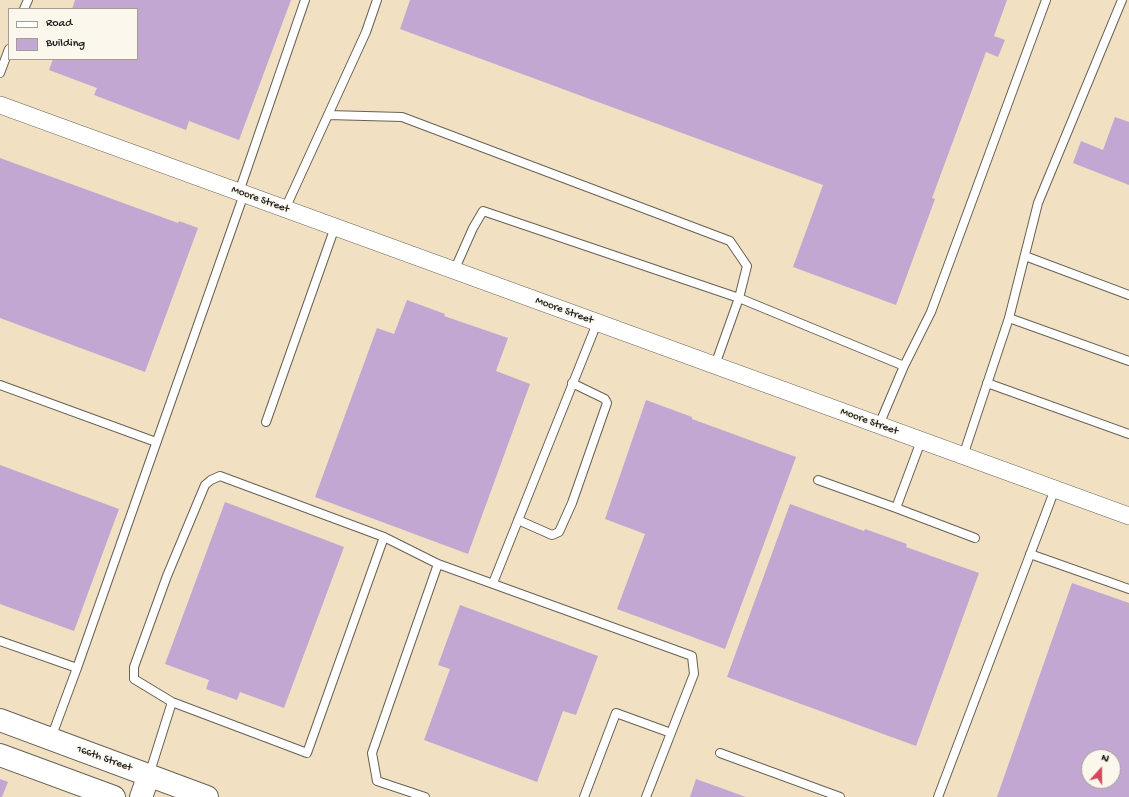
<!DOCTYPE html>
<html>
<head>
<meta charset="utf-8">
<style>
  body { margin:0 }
  #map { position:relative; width:1129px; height:797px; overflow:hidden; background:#f1e0c1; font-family:"Gochi Hand",sans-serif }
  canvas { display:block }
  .legend { position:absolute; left:8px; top:8px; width:130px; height:52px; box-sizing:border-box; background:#fbf7ec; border:1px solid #a29f99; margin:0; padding:5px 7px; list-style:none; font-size:12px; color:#1c1c1c }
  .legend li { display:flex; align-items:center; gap:8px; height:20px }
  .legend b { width:20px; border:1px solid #a29f99 }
  .north { position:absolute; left:1081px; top:749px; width:40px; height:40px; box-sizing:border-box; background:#fbf7ec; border:1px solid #a29f99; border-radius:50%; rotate:21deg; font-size:11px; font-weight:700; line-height:16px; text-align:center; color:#1c1c1c }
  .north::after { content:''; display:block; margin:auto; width:14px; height:18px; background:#d1495b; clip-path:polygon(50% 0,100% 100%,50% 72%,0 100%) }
</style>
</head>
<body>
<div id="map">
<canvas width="1129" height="797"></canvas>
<ul class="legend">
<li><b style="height:5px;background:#fff"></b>Road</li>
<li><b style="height:11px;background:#c2a7d2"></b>Building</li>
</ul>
<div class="north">N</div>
</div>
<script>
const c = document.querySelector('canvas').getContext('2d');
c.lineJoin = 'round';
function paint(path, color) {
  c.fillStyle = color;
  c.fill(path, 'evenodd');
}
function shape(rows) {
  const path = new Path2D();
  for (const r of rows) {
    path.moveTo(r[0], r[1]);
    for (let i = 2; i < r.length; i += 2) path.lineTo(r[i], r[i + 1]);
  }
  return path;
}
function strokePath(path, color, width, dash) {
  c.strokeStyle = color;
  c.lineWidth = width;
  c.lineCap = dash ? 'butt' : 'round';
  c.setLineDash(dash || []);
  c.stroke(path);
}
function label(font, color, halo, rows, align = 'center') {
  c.font = font + ' "Gochi Hand",sans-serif';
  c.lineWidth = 3;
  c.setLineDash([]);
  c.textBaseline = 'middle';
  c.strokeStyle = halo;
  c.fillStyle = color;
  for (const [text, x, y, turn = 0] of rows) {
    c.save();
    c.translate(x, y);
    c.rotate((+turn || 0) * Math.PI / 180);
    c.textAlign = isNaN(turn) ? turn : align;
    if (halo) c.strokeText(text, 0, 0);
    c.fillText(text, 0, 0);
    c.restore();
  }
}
const building = shape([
  [75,0,291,0,239,140,189,121,186,130,94,95,97,88,49,70,53,59,137,59,137,9,72,9],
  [410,0,1007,0,994,36,1005,40,998,57,986,52,932,198,935,199,896,305,793,267,823,185,400,29],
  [1115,117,1129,122,1129,185,1073,163,1081,141,1103,150],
  [0,158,178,223,179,221,198,228,145,372,0,318],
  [407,300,445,314,444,316,508,338,496,371,530,384,468,554,315,497,377,328,394,334],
  [646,400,692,417,692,419,796,457,725,649,617,609,645,534,605,519],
  [0,465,119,509,74,631,0,604],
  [225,502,344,547,284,708,240,692,237,700,206,689,209,680,165,664],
  [790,504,864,531,865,529,907,544,906,547,979,573,916,746,727,677],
  [1072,583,1129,603,1129,797,997,797],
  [1089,757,1113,757,1113,781,1089,781],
  [460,605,598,656,576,715,563,711,537,782,424,740,450,669,438,665],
  [0,779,8,782,2,797,0,797],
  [696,779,746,797,690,797]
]);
const lane = shape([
  [24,9,28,0],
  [0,73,9,49],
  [328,115,402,117,730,241,747,266,739,298,715,365],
  [239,192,305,0],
  [285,209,366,32,377,0],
  [1025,256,1129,295],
  [454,271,473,228,483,211,739,298,904,366],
  [1009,318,1038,203,1122,0],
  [987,383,1129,434],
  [0,385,156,442],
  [266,422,335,227],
  [879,425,904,366,931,312,1046,0],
  [963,456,1009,318,1129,361],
  [818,480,896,508,921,441],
  [896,508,975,538],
  [518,520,552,535,559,532,572,503,607,403,605,399,572,383],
  [1030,554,1129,589],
  [493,583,597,323],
  [0,641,77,668,51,738],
  [77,668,244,194],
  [172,702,134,679,134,667,167,576,205,485,211,480,220,476,384,537],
  [720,753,840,797],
  [149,775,172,702,307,753,384,537,438,564],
  [425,797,377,781,372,753,438,564,692,656,694,674,646,797],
  [584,797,616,713,671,733],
  [938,797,1055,489]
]);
const street = shape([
  [0,105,1129,516]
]);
const secondary = shape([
  [0,720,207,797],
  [0,755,114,797],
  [141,797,149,775]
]);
const streetNames = [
  ["Moore Street",260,200,20],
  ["Moore Street",564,311,20],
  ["Moore Street",869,422,20],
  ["166th Street",104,759,20]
];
paint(building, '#c2a7d2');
strokePath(lane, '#676156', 10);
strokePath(street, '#676156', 18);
strokePath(secondary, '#676156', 24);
strokePath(lane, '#fff', 8);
strokePath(street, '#fff', 17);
strokePath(secondary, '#fff', 22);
label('11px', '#1c1c1c', '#fbf7ec', streetNames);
</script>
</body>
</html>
